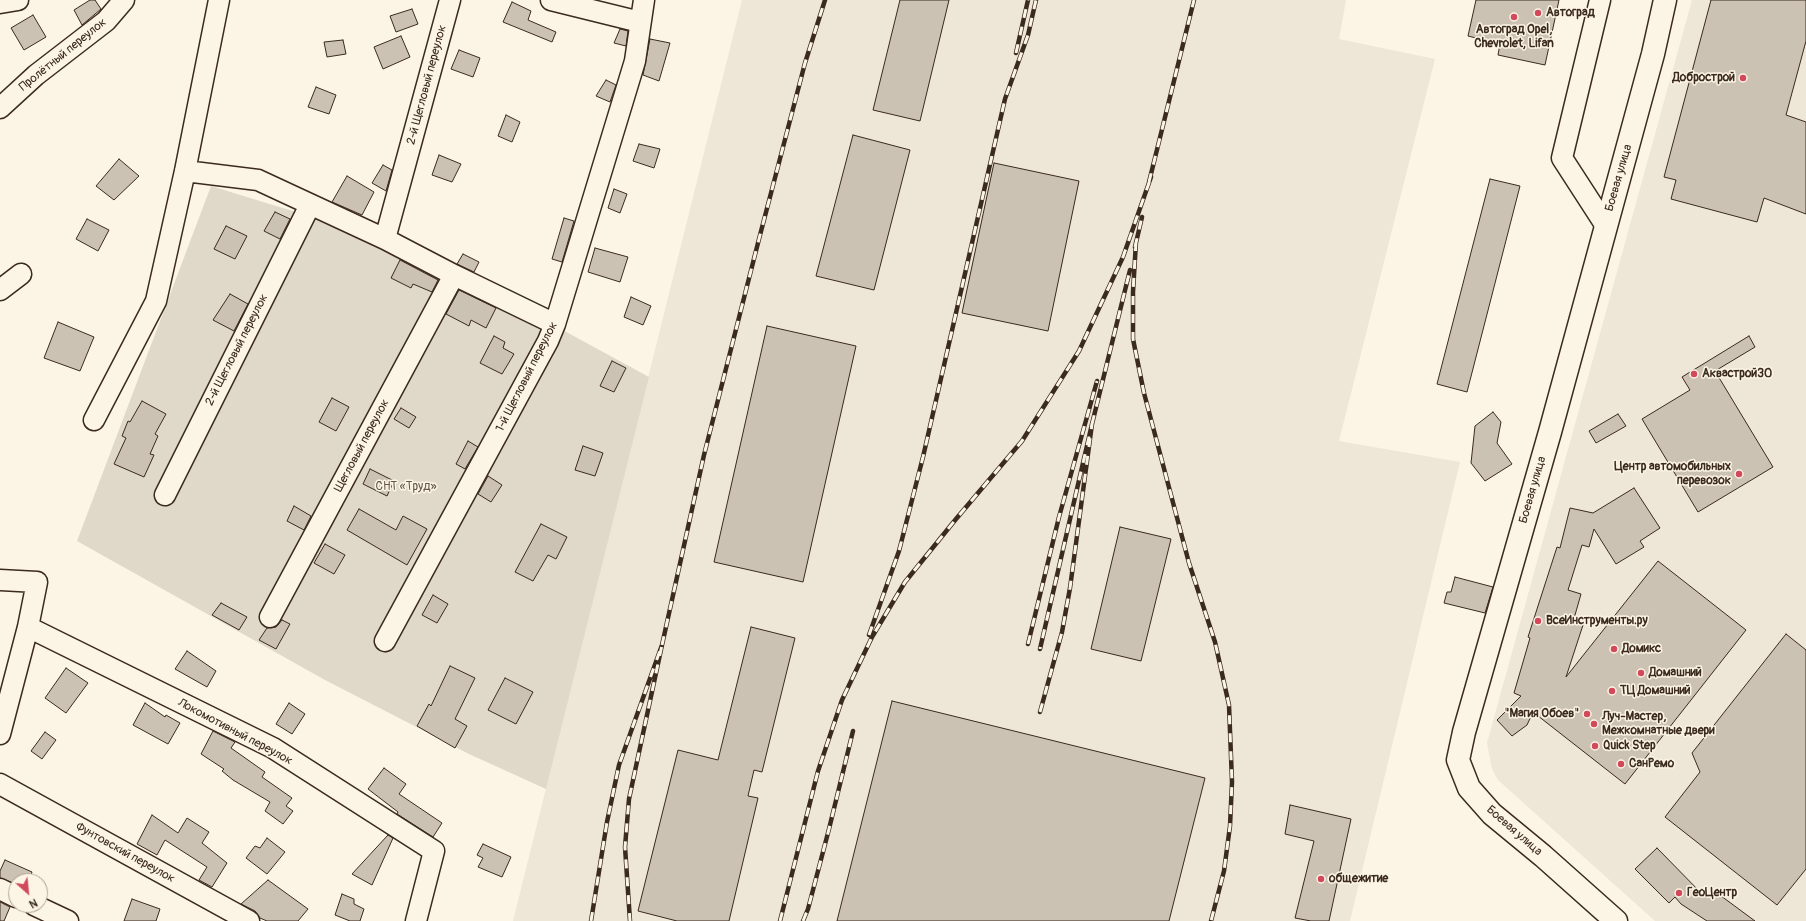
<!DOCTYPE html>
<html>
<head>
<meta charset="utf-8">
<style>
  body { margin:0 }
  #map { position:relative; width:1806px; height:921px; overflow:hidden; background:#fcf5e5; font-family:Pangolin,sans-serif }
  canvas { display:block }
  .north { position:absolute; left:8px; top:873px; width:40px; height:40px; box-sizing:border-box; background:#fcf5e5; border:1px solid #afa495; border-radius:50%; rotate:153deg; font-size:11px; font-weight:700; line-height:16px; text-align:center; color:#3b2a1e }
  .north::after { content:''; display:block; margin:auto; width:14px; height:18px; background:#d1495b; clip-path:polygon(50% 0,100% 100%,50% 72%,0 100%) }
</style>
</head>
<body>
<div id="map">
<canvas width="1806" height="921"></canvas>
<div class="north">N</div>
</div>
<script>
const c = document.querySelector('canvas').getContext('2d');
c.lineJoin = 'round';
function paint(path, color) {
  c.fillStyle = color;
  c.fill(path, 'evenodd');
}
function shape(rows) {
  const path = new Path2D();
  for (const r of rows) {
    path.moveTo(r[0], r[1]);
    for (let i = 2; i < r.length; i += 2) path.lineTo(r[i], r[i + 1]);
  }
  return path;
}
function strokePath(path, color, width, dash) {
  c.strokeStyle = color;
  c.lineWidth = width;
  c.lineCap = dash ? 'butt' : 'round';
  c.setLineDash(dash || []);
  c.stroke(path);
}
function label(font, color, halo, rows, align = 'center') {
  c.font = font + ' Pangolin,sans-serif';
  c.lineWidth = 3;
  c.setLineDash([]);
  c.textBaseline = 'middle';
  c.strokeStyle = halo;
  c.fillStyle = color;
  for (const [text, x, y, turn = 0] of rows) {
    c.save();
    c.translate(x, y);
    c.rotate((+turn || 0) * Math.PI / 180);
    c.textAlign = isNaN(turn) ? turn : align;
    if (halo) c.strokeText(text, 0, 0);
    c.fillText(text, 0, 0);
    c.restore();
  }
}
const built = shape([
  [742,0,1346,0,1339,39,1435,59,1339,441,1460,462,1350,921,513,921],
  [1692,0,1806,0,1806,921,1655,921,1498,780,1492,769,1487,743]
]);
const green = shape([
  [211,186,299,213,312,212,559,328,649,377,546,789,469,754,325,680,77,541]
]);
const building = shape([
  [90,0,95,0,101,9,82,25,74,10,90,0],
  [900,0,949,0,920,121,873,110,900,0],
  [1476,0,1559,0,1545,65,1498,55,1500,44,1468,36,1476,0],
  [1711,0,1806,0,1806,41,1786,115,1806,122,1806,214,1764,198,1757,222,1671,199,1676,180,1664,177,1711,0],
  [512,2,531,11,528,20,556,32,552,42,503,22,512,2],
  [412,9,418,24,396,32,390,16,412,9],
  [33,15,46,37,24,50,11,28,33,15],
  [620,29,628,31,626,46,614,43,620,29],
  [401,36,410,57,383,69,374,47,401,36],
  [650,39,670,43,659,81,643,75,650,39],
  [343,40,346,54,327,57,324,42,343,40],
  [459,50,480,58,473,77,451,69,459,50],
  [606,80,616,85,610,102,596,96,606,80],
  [316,87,336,95,329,114,308,107,316,87],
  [506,115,520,122,512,142,498,136,506,115],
  [853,135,910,150,874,290,816,276,853,135],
  [639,144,660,149,654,168,633,161,639,144],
  [439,155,461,164,452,182,432,175,439,155],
  [119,159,139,176,114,200,96,186,119,159],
  [994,163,1079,181,1048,331,962,313,994,163],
  [383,165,392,170,386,191,372,183,383,165],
  [347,176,374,192,362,215,332,202,347,176],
  [1490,179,1520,186,1467,392,1437,384,1490,179],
  [614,189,627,194,620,213,608,208,614,189],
  [275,212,290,219,280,239,264,231,275,212],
  [564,218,574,221,562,262,552,259,564,218],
  [87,219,109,230,98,251,76,239,87,219],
  [226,226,247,236,235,259,214,249,226,226],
  [595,248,628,257,620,282,588,272,595,248],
  [463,254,479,262,474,272,457,264,463,254],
  [400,260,438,280,432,292,413,284,411,288,391,278,400,260],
  [459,290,496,308,486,328,471,320,469,326,446,314,459,290],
  [230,294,248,304,234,331,213,320,230,294],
  [631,297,651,306,643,325,624,317,631,297],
  [58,322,94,337,80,371,44,358,58,322],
  [767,326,856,346,803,582,714,562,767,326],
  [494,336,505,342,503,348,514,354,502,374,480,363,494,336],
  [1749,336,1755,347,1715,371,1773,467,1698,512,1642,419,1690,390,1682,377,1749,336],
  [612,361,626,368,614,392,600,386,612,361],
  [332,398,349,407,336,431,319,422,332,398],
  [142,401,166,414,155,434,158,436,150,454,154,455,144,477,114,464,126,438,122,436,128,421,130,422,142,401],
  [401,408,416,417,409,428,394,419,401,408],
  [1493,412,1501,422,1497,443,1512,464,1485,481,1471,463,1475,426,1493,412],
  [1618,414,1626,426,1596,443,1589,431,1618,414],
  [468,441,478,447,465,469,456,464,468,441],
  [583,446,603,453,595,476,575,470,583,446],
  [370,469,394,481,387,496,363,484,370,469],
  [488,476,502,485,491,502,478,494,488,476],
  [1634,488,1660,528,1640,541,1644,547,1616,564,1594,529,1589,547,1582,545,1568,590,1581,594,1573,622,1583,625,1566,677,1658,561,1746,630,1625,784,1533,712,1527,725,1512,736,1497,720,1521,696,1514,693,1530,638,1528,637,1557,547,1560,548,1570,508,1593,513,1634,488],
  [294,506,311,516,304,530,287,521,294,506],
  [359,509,396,530,403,516,427,529,407,565,347,530,359,509],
  [541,524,567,537,556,559,548,555,533,581,515,572,541,524],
  [1120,527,1171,539,1141,661,1091,649,1120,527],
  [325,544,345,555,334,574,314,563,325,544],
  [1455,577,1493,587,1485,613,1444,603,1447,592,1451,592,1455,577],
  [433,595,448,604,437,623,422,615,433,595],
  [221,603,247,617,239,630,212,615,221,603],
  [282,620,290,624,276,649,259,640,267,628,276,627,282,620],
  [751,627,795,638,762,772,754,770,748,796,758,798,729,921,677,921,638,911,678,750,718,760,751,627],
  [1786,634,1806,650,1806,869,1777,905,1665,817,1700,772,1692,753,1786,634],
  [187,651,216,671,207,687,175,669,187,651],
  [450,666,475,678,455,719,467,726,455,748,417,726,429,704,431,706,450,666],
  [66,668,88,683,66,713,45,698,66,668],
  [505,678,533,692,516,724,488,710,505,678],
  [892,701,1205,778,1169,921,837,921,892,701],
  [145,703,165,717,166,715,180,723,168,744,133,725,145,703],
  [289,703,305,714,292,734,276,724,289,703],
  [213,731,235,742,231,748,265,772,262,777,292,798,286,806,293,811,283,824,265,811,270,802,233,780,222,771,224,769,201,754,213,731],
  [45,732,56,740,42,759,31,751,45,732],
  [384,768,406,784,399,794,442,823,433,837,397,814,398,812,368,789,384,768],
  [1290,805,1351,819,1329,921,1311,921,1295,918,1314,841,1285,834,1290,805],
  [152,815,178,833,187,818,209,832,202,843,227,863,212,887,199,880,207,867,165,840,157,855,137,844,152,815],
  [388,835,393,838,372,885,352,874,388,835],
  [267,838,285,852,267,874,246,858,255,846,260,848,267,838],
  [483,844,511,857,502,877,478,867,483,858,477,855,483,844],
  [1657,848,1706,898,1713,890,1755,921,1707,921,1681,904,1675,897,1669,903,1635,869,1657,848],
  [5,860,32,872,29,881,16,881,16,884,0,878,0,871,5,860],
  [268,880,308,909,298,921,267,921,260,918,255,911,241,904,268,880],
  [342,894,354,899,354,904,364,909,360,921,350,921,335,915,342,894],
  [132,899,160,909,156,921,124,921,132,899],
  [0,902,10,907,4,921,0,921,0,902]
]);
const minor = shape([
  [551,0,640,22],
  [1600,0,1562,158,1606,226],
  [0,3,18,0],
  [0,108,36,75,106,21,124,0],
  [185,171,258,180,385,239,454,275,555,324],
  [385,239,450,0],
  [0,290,21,274],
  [94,420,156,301,185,171,219,0],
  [165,495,310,205],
  [0,580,37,582,28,627,0,734],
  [270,617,454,275],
  [28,627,273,748,434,851,416,921],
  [385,641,548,341,555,324,635,61,644,0],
  [0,784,249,921],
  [0,889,16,897],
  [34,905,68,921]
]);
const major = shape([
  [1616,921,1543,856,1492,814,1469,788,1458,760,1464,732,1550,432,1653,54,1665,0]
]);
const rail = shape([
  [1016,53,1028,0],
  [1149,182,1194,0],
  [1136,242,1133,292,1133,339,1144,393,1189,563,1215,642,1229,705,1232,782,1230,826,1224,871,1211,921],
  [1135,247,1142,217],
  [1092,424,1130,270],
  [869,635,899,551,923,457,1005,99,1028,35,1036,0],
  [1028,644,1059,517,1097,381],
  [662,645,704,455,759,239,805,63,825,0],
  [1040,712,1062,632,1070,588,1092,424,1040,649],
  [591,921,607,822,619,765,662,645,629,799,625,847,630,921],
  [780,921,818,771,842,700,872,637,905,582,956,519,1022,441,1079,351,1123,257,1151,177],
  [803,921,808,909,829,829,853,731]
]);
const markers = [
  [1538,13,4,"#d1495b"],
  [1514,17,4,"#d1495b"],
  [1743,78,4,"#d1495b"],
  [1694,374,4,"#d1495b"],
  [1739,474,4,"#d1495b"],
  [1538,621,4,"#d1495b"],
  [1614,649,4,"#d1495b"],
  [1641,673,4,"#d1495b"],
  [1612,691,4,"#d1495b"],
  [1587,714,4,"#d1495b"],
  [1594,724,4,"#d1495b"],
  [1595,746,4,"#d1495b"],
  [1621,764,4,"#d1495b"],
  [1321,879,4,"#d1495b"],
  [1679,893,4,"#d1495b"]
];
const poiNames = [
  ["Автоград",1546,13],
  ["Автоград Opel,",1514,30,"center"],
  ["Chevrolet, Lifan",1514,44,"center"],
  ["Добрострой",1735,78,"right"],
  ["Аквастрой30",1702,374],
  ["Центр автомобильных",1731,467,"right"],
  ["перевозок",1731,481,"right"],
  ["ВсеИнструменты.ру",1546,621],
  ["Домикс",1622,649],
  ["Домашний",1649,673],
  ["ТЦ Домашний",1620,691],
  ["\"Магия Обоев\"",1579,714,"right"],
  ["Луч-Мастер,",1602,717],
  ["Межкомнатные двери",1602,731],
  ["Quick Step",1603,746],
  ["СанРемо",1629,764],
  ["общежитие",1329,879],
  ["ГеоЦентр",1687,893]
];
const streetNames = [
  ["Пролётный переулок",63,55,-39],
  ["2-й Щегловый переулок",427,85,-75],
  ["Боевая улица",1619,178,-74],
  ["2-й Щегловый переулок",237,350,-63],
  ["1-й Щегловый переулок",527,377,-63],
  ["Щегловый переулок",362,446,-62],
  ["Боевая улица",1533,490,-74],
  ["Локомотивный переулок",235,732,28],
  ["Боевая улица",1514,831,41],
  ["Фунтовский переулок",125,853,29]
];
const parkNames = [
  ["СНТ «Труд»",406,487]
];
paint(built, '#eee6d6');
paint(green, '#e0d8c8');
paint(building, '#ccc2b3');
strokePath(building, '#3b2a1e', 1);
strokePath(minor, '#3b2a1e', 23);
strokePath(major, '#3b2a1e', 25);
strokePath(minor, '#fcf5e5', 20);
strokePath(major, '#fcf5e5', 22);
strokePath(rail, '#3b2a1e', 4.5);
strokePath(rail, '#fcf5e5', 3, [9]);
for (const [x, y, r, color] of markers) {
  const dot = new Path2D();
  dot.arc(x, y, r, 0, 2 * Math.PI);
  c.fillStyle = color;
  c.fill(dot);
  strokePath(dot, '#fcf5e5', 1.5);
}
label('bold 12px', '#3b2a1e', '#fcf5e5', poiNames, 'left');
label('12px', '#3b2a1e', '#fcf5e5', streetNames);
label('12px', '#645648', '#fcf5e5', parkNames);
</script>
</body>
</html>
